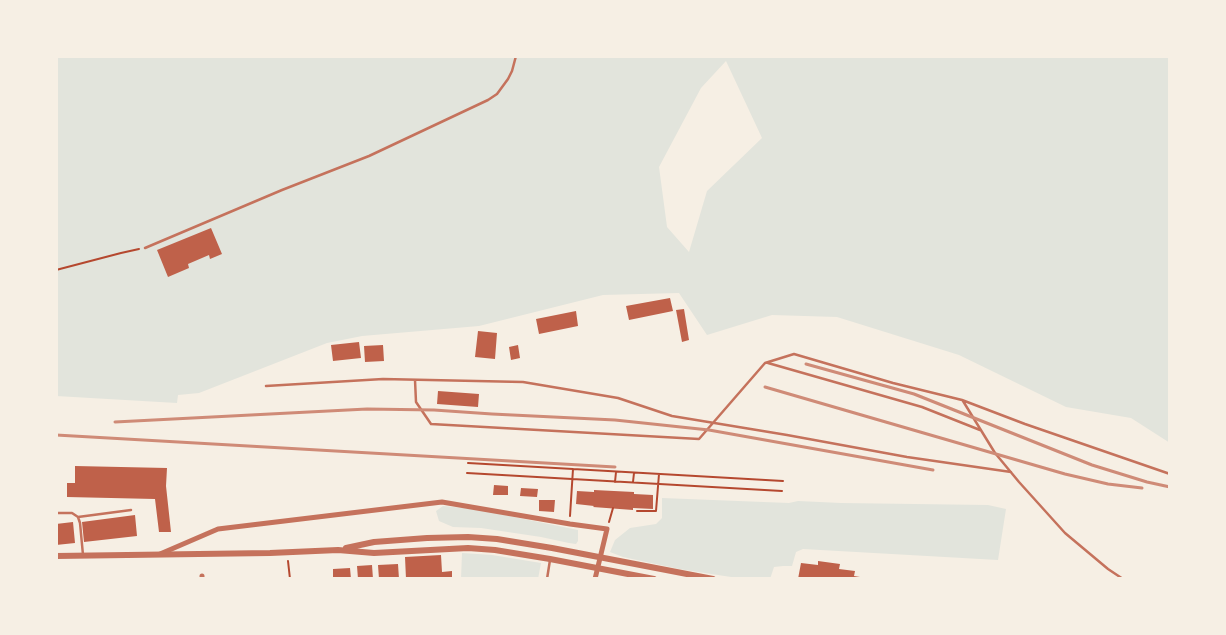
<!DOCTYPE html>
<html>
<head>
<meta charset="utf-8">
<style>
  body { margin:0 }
  #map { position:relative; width:1226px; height:635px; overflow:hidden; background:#f6efe4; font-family:Overpass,sans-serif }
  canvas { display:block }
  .frame { position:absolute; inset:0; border:58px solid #f6efe4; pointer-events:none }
</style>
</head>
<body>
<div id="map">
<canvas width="1226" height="635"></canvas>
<div class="frame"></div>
</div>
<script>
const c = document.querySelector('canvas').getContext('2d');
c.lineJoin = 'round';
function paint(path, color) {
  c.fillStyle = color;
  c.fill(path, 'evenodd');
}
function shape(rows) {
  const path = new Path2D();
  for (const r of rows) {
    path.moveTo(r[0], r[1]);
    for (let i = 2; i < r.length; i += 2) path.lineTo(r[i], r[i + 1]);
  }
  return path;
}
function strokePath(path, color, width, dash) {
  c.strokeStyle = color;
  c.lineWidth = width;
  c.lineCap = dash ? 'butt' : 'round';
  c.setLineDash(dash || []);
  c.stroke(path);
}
const green = shape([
  [56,56,1170,56,1170,443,1131,418,1066,407,959,355,837,317,772,315,707,335,679,293,603,295,479,326,362,336,327,343,199,393,178,395,177,403,56,396],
  [726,61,762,138,707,191,689,252,667,227,659,167,701,88],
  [662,498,789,503,798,501,841,503,988,505,1006,509,998,560,803,549,796,552,792,566,783,566,774,567,770,579,744,579,679,569,623,557,610,552,615,540,630,528,656,524,662,518],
  [443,506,475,509,578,530,578,541,576,544,569,543,541,537,481,528,453,527,439,521,436,511],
  [462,553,492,555,541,563,538,579,461,579]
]);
const building = shape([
  [211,228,222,254,210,259,209,255,188,264,189,268,168,277,157,250],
  [670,298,673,311,629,320,626,306],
  [684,309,689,340,682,342,676,310],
  [576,311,578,326,539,334,536,319],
  [478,331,497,333,495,359,475,357],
  [359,342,361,358,333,361,331,345],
  [383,345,384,361,365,362,364,346],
  [518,345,520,358,511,360,509,347],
  [438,391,479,394,478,407,437,404],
  [75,466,167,468,166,486,171,532,159,532,155,499,67,497,67,483,75,483],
  [494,485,508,486,508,495,493,495],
  [521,488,538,489,537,497,520,496],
  [594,490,634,492,634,494,653,495,653,509,633,508,633,510,593,507,594,506,576,504,577,491,594,492],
  [539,500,555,500,554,512,539,511],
  [135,515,137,536,84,542,82,522],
  [73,522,75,543,56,545,56,524],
  [441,555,442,572,452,571,452,579,406,579,405,557],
  [818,561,840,564,839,569,855,571,854,576,866,578,866,579,798,579,801,563,818,565],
  [398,564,399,579,379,579,378,565],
  [372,565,373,579,358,579,357,566],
  [350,568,351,579,333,579,333,569]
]);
const path = shape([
  [56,270,121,253,139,249],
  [468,463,783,481],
  [467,473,782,491],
  [615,482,616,472],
  [633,482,634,473],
  [637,511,656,511,659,474],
  [570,516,573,469],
  [609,522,613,508],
  [288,561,290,579]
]);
const service = shape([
  [145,248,282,190,369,156,488,100,497,94,508,79,512,71,516,56],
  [768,363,922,407,980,430],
  [415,380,416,402,431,424,699,439,765,363,794,354,893,383,962,400,1025,424,1170,474],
  [266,386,383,379,523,382,618,398,672,416,787,435,907,457,1011,472],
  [963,401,995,453,1019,482,1065,533,1108,569,1123,579],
  [56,513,72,513,78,517,131,510],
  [78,517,80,523,83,555],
  [547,579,550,560]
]);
const minor = shape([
  [160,554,218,529,442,502,570,524,607,529,595,579],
  [202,576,202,579]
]);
const tertiary = shape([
  [346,548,374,542,427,538,468,537,497,539,552,548,713,579],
  [56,556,270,553,338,550,374,553,468,548,495,550,550,559,654,579]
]);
const rail = shape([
  [806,364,914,394,1092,465,1147,482,1170,487],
  [765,387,1065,474,1108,484,1142,488],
  [115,422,367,409,434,410,492,414,615,420,709,430,933,470],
  [56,435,615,467]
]);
paint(green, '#e2e4dc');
paint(building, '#bf614a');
strokePath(path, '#b5482f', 2);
strokePath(service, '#c5725c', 2.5);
strokePath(minor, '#c5725c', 5);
strokePath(tertiary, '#c5725c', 6);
strokePath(rail, '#cf8b77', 3);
</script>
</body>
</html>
